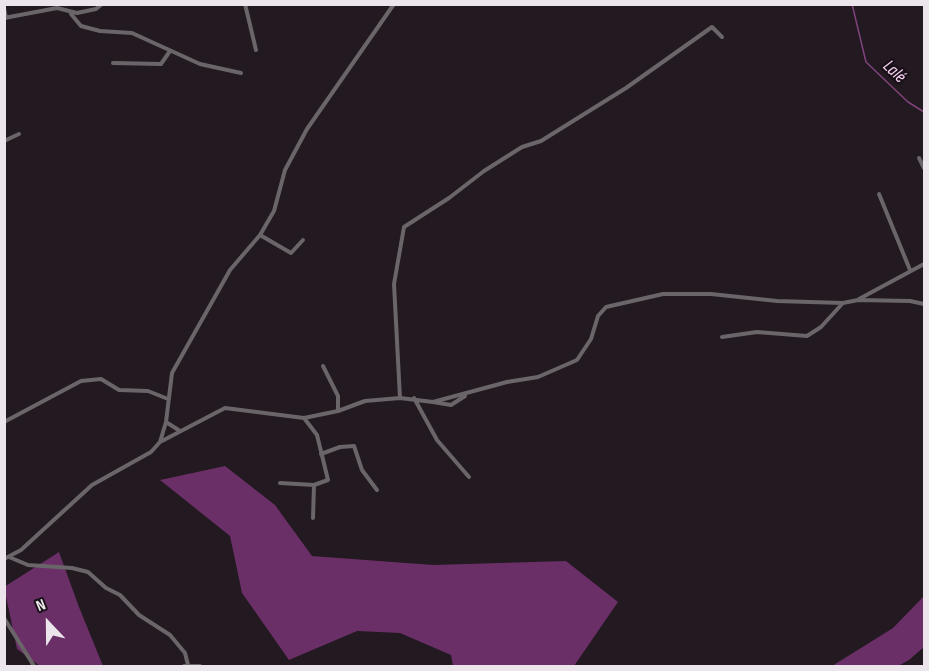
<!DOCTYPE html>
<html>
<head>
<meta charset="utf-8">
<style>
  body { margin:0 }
  #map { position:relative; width:929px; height:671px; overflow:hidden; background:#221921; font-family:"Sofia Sans Condensed",sans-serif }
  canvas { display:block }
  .frame { position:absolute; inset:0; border:6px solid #ece5eb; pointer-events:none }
  .north { position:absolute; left:18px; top:593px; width:60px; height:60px; -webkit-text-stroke:4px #191018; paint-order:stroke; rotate:338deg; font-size:16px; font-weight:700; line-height:24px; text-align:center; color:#ece5eb }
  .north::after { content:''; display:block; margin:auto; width:21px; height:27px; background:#ece5eb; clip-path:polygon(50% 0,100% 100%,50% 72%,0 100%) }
</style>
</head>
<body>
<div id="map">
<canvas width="929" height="671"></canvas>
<div class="frame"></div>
<div class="north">N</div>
</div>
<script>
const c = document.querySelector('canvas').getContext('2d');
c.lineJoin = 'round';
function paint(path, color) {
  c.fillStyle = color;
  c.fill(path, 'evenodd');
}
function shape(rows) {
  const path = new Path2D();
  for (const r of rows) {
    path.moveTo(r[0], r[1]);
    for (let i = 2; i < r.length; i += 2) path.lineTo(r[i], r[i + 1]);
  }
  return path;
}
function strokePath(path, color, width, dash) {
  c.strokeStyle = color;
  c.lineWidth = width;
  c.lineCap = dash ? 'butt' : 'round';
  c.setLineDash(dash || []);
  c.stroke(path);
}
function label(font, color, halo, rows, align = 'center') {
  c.font = font + ' "Sofia Sans Condensed",sans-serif';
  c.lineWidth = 4.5;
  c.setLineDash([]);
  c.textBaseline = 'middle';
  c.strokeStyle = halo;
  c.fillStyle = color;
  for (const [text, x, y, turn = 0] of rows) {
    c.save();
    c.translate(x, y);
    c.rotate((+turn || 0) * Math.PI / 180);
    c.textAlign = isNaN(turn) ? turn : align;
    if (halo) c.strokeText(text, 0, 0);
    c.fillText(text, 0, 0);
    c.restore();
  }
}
const forest = shape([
  [225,466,275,505,312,556,433,565,566,561,618,602,574,666,453,666,451,655,400,633,357,631,289,660,242,593,230,536,160,480],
  [59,552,79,607,103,666,40,666,17,649,4,587],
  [924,596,924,647,909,660,898,666,832,666,893,628]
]);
const stream = shape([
  [852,4,866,62,908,102,924,112]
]);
const minor = shape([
  [245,4,256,50],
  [4,8,6,18],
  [71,14,81,26,100,31,132,33,200,64,241,73],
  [4,18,57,8,77,13,96,9,102,4],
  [113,63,161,64,170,51],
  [4,141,19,134],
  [919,158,924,168],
  [879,194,910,270],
  [260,235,291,253,303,240],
  [859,299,924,264],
  [722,337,757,332,807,336,821,327,842,304],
  [323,366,338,396,338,411],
  [400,398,394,284,404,227,449,198,484,171,522,147,541,141,626,88,712,27,722,37],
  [414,398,437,440,469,477],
  [433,402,451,405,465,396],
  [4,422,81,381,101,379,119,390,148,391,168,399],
  [166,422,180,431],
  [160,442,225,408,304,418,338,411,365,401,400,398,433,402,507,382,538,377,577,360,591,339,598,316,606,307,663,294,711,294,777,301,843,303,858,300,910,301,924,304],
  [321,454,340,447,354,446,362,470,377,490],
  [280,483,314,485,328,480,317,435,304,418],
  [313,518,314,485],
  [9,557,28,565,72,568,88,572,106,588,120,595,139,615,170,635,185,653,188,665],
  [4,559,21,550,92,485,151,452,160,442,166,422,172,373,230,270,260,235,274,211,285,170,307,129,394,4],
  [4,618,34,666],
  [184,666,200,666]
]);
const waterNames = [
  ["Lalé",894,72,43]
];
paint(forest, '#6a2f66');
strokePath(stream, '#80437b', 1.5);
strokePath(minor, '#6a6569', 4);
label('italic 18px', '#f6d2f1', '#191018', waterNames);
</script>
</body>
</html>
